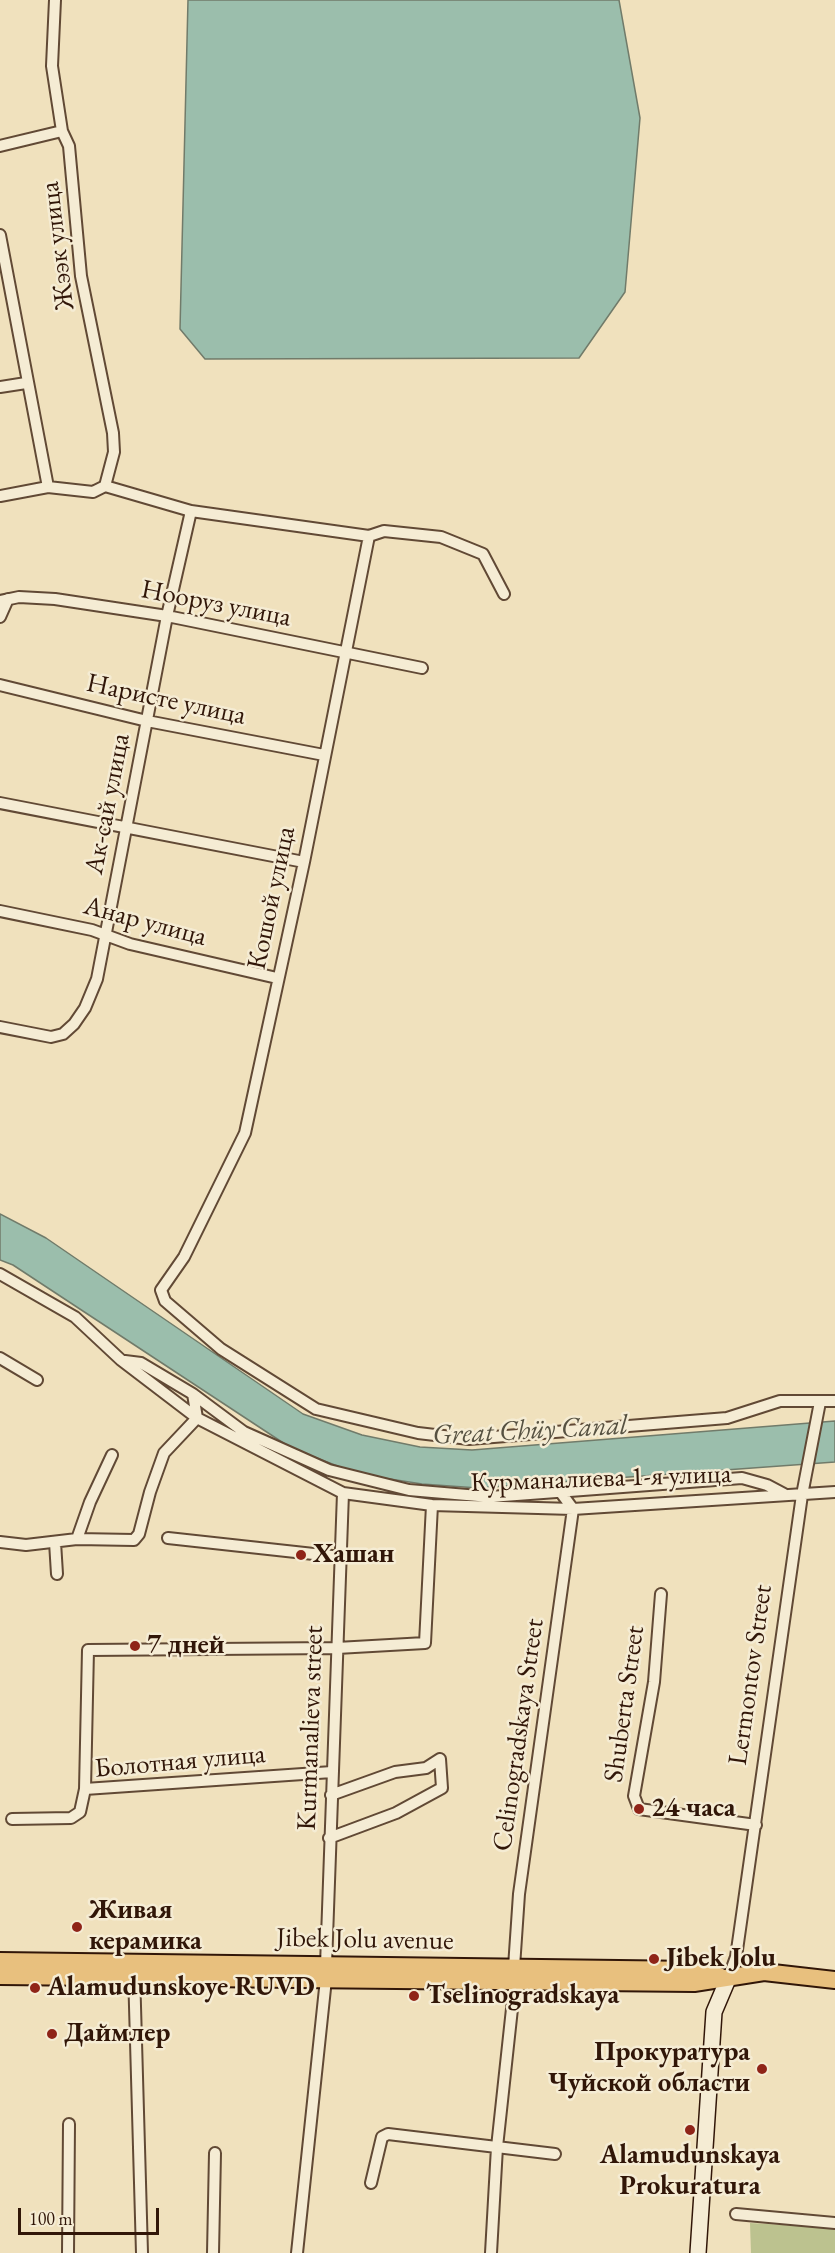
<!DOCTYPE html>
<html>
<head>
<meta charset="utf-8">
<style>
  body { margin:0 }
  #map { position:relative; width:835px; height:2253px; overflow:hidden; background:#f0e1bd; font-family:"EB Garamond",serif }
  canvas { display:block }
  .scale { position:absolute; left:18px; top:2208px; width:141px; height:27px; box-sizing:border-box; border:3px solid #311608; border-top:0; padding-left:8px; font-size:18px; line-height:21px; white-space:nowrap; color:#311608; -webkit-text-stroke:4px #f5ecd4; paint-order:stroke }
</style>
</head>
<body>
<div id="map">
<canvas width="835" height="2253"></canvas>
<div class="scale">100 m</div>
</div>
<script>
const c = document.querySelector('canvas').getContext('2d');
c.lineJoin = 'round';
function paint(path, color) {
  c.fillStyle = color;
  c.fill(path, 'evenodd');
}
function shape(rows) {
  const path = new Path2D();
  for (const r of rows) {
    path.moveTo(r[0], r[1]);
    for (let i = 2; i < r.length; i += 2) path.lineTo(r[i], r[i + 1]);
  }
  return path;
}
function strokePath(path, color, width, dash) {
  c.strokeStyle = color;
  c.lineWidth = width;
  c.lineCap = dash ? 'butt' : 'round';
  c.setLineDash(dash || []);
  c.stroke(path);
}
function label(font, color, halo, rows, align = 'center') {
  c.font = font + ' "EB Garamond",serif';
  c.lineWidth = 5;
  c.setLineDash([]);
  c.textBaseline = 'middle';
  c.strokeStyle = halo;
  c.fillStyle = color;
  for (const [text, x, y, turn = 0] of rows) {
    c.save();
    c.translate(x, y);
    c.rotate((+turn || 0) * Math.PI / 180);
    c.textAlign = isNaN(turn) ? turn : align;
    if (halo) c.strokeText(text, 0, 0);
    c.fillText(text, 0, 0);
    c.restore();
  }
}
const green = shape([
  [750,2223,835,2228,835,2253,751,2253]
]);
const water = shape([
  [188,0,619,0,640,118,625,292,579,358,205,359,180,329,188,0],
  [0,1214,46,1238,303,1414,362,1435,420,1447,472,1450,835,1421,835,1462,478,1488,422,1484,358,1474,291,1448,13,1265,0,1260,0,1214]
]);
const minor = shape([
  [55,0,52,66,62,131,69,146,81,276,113,433,114,452,105,486],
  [0,146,62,131],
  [0,235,48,487],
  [0,387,26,383],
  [0,496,48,487,93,492,105,486,191,511,369,536,384,531,441,537,483,554,504,594],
  [369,536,304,862,245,1133,184,1257,161,1290,165,1301,221,1349,316,1409,418,1433,469,1439,727,1418,780,1401,835,1401],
  [0,601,19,597,55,599,167,616,422,668],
  [0,617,8,599],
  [0,685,147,721,324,755],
  [0,803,304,862],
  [0,911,92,930,130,944,277,978],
  [0,1027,51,1037,63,1034,74,1024,85,1008,97,979,167,616,191,511],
  [0,1274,75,1317,121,1360,197,1418,343,1493,432,1505,573,1509,835,1492],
  [0,1358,37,1380],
  [125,1361,141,1363,193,1394,244,1432,329,1470,409,1490,490,1497,742,1478,767,1485,784,1494],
  [168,1538,341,1557],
  [77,1539,90,1502,112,1455],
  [0,1542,26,1545,77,1539,134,1540,139,1534,150,1492,164,1453,197,1418,193,1394],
  [55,1542,57,1574],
  [661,1594,654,1682,634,1796,639,1809,756,1825],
  [85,1789,88,1650,337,1648,425,1643,432,1505],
  [12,1819,71,1818,80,1812,85,1789,332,1772],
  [329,1838,396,1813,442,1788,440,1759,426,1768,395,1772,331,1795],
  [326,1965,343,1493],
  [514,1967,519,1894,573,1509,559,1490],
  [134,1971,142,2253],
  [728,1979,736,1957,802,1495,820,1402],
  [371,2183,382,2137,388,2134,555,2154],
  [736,2214,835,2223],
  [68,2253,69,2124],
  [213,2253,215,2153],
  [297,2253,326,1979],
  [491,2253,497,2147,515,1981]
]);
const secondary = shape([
  [698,2253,714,2012,728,1979]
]);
const primary = shape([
  [0,1961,696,1970,719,1976],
  [0,1976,694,1983,764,1972,835,1980]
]);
const markers = [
  [301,1555,6,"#8f2418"],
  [135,1646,6,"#8f2418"],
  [639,1809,6,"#8f2418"],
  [77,1927,6,"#8f2418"],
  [654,1959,6,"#8f2418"],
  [35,1988,6,"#8f2418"],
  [414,1996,6,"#8f2418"],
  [52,2034,6,"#8f2418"],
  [762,2069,6,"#8f2418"],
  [690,2130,6,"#8f2418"]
];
const streetNames = [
  ["Жээк улица",58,246,-97],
  ["Нооруз улица",216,604,11],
  ["Наристе улица",166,700,12],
  ["Ак-сай улица",108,804,-79],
  ["Кошой улица",272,898,-78],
  ["Анар улица",145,922,15],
  ["Курманалиева 1-я улица",601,1479,-2],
  ["Lermontov Street",751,1675,-82],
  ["Shuberta Street",625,1704,-82],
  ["Kurmanalieva street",311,1728,-88],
  ["Celinogradskaya Street",519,1735,-82],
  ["Болотная улица",180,1762,-5],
  ["Jibek Jolu avenue",365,1940,1]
];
const poiNames = [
  ["Хашан",313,1555],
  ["7 дней",147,1646],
  ["24 часа",651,1809],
  ["Живая",89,1911],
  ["керамика",89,1942],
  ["Jibek Jolu",666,1959],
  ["Alamudunskoye RUVD",47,1988],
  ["Tselinogradskaya",426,1996],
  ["Даймлер",64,2034],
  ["Прокуратура",750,2053,"right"],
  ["Чуйской области",750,2084,"right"],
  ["Alamudunskaya",690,2156,"center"],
  ["Prokuratura",690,2187,"center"]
];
const waterNames = [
  ["Great Chüy Canal",530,1431,-3]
];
paint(green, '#bcc28f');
paint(water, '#9bbeac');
strokePath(water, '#717b6a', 1.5);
strokePath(minor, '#614935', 14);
strokePath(secondary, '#311608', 18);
strokePath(primary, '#311608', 20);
strokePath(minor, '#f5ecd4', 10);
strokePath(secondary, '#f5ecd4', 15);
strokePath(primary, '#e8c07e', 16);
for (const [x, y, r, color] of markers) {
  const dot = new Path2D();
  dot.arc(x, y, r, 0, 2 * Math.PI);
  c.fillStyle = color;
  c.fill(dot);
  strokePath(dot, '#f5ecd4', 2);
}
label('27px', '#311608', '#f5ecd4', streetNames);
label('bold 27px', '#311608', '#f5ecd4', poiNames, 'left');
label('italic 28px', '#565141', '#f5ecd4', waterNames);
</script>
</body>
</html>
